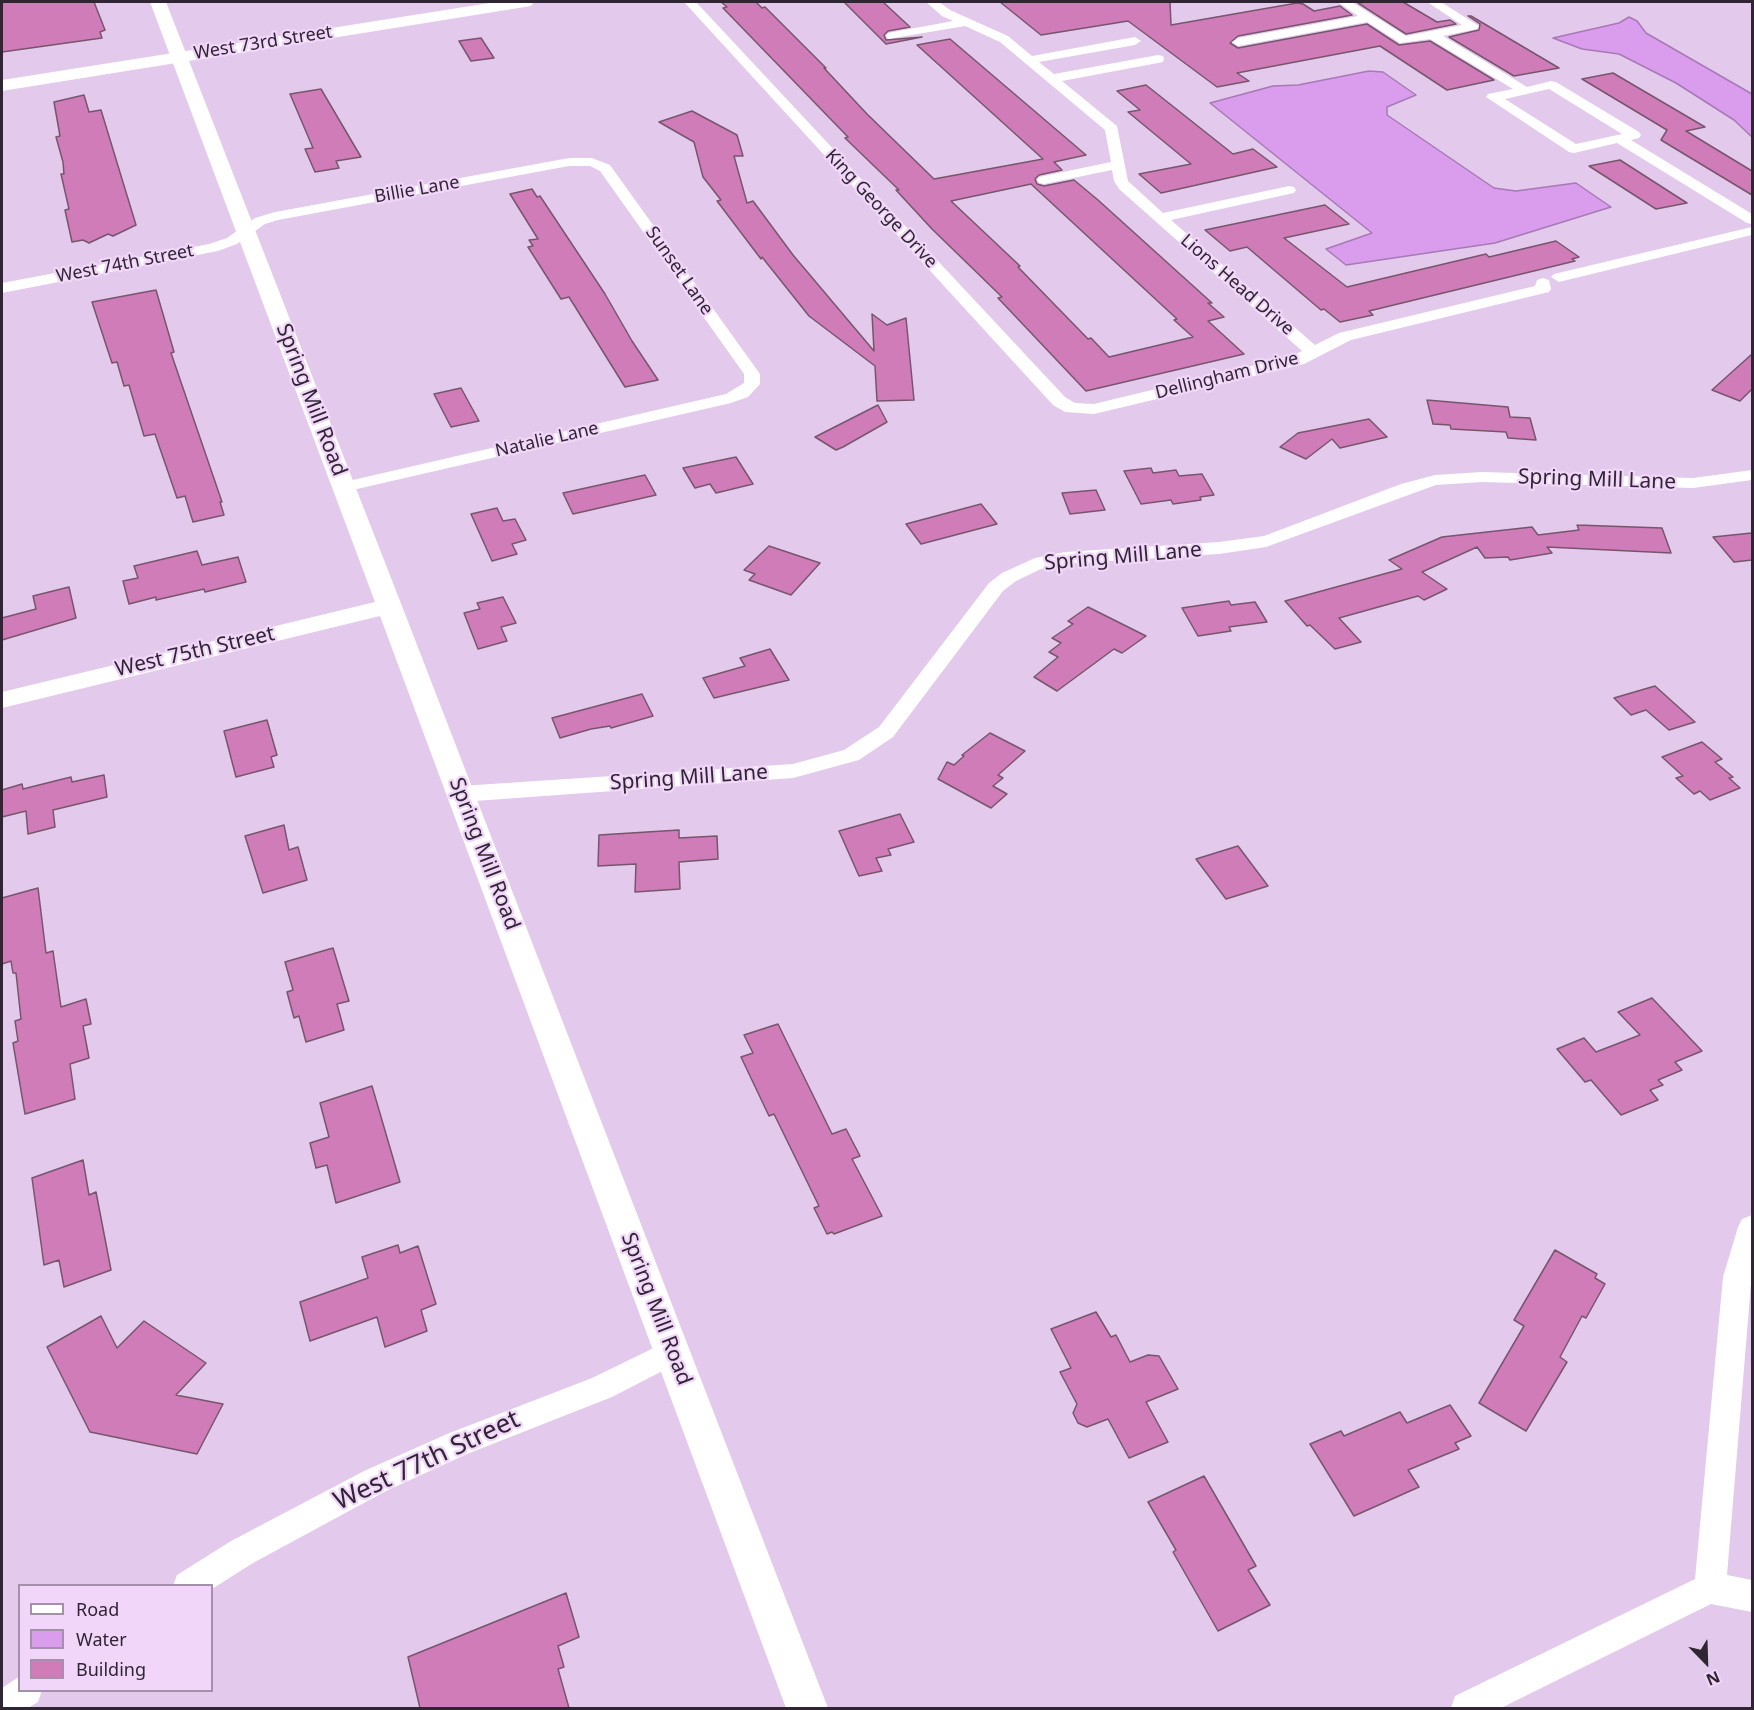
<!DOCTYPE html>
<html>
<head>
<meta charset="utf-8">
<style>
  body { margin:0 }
  #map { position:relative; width:1754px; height:1710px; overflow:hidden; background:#e3c9ec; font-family:"Noto Sans",sans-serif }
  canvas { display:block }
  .frame { position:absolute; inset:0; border:3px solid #302633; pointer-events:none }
  .legend { position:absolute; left:18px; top:1584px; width:195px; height:108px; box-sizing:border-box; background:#f1d6f9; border:2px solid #a490aa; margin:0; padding:8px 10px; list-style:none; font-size:18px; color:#302633 }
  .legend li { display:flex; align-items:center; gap:12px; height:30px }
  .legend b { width:30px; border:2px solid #a490aa }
  .north { position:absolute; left:1676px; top:1632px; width:60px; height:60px; -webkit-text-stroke:4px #f1d6f9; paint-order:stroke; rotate:157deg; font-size:16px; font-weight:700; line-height:24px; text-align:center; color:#302633 }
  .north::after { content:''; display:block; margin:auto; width:21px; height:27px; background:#302633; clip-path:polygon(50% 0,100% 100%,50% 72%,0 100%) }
</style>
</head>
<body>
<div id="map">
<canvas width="1754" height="1710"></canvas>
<div class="frame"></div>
<ul class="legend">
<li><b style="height:8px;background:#fff"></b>Road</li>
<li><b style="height:16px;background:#da9ded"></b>Water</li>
<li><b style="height:16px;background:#d07cb9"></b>Building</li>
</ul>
<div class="north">N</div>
</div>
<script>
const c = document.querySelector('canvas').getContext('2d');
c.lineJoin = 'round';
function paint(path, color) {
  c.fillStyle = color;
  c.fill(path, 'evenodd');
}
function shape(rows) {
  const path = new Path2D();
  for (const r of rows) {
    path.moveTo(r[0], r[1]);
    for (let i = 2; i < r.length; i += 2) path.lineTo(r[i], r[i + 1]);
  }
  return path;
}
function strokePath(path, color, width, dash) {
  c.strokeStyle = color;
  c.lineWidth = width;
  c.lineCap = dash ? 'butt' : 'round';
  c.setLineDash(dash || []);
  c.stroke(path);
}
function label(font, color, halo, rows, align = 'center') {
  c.font = font + ' "Noto Sans",sans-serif';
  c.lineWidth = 4.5;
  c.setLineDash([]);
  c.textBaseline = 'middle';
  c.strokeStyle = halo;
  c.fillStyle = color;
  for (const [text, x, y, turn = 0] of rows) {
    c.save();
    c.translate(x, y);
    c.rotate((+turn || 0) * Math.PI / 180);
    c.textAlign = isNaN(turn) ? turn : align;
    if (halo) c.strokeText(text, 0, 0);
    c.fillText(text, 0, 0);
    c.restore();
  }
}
const water = shape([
  [1629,17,1637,21,1646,33,1752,94,1752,137,1734,120,1676,83,1619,54,1582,49,1553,38,1619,23,1629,17],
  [1369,71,1383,72,1416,95,1387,107,1387,115,1494,188,1516,191,1576,183,1611,207,1495,243,1346,265,1326,249,1372,233,1210,103,1273,86,1298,85,1369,71]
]);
const building = shape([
  [2,2,94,2,105,30,100,32,102,38,2,52,2,2],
  [721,2,756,2,762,8,765,7,826,68,824,68,867,114,934,179,1043,159,917,45,950,39,1086,155,1054,162,1062,170,1039,175,1035,179,1037,184,1044,186,1074,180,1098,200,1212,303,1208,303,1224,317,1208,321,1244,354,1086,391,998,298,1002,297,932,229,896,190,899,190,845,138,848,137,723,8,727,7,721,2],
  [1031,184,1177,319,1174,320,1193,337,1109,357,1091,338,1088,339,1018,267,1020,266,951,201,1031,184],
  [844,2,883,2,910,27,888,31,884,35,886,40,922,37,886,44,844,2],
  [1000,2,1170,2,1171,25,1297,3,1303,4,1314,11,1340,6,1352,15,1238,36,1230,43,1238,48,1367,24,1399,45,1430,41,1494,80,1447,90,1380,46,1237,73,1249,81,1217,87,1128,21,1041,35,1000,2],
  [1367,2,1403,2,1437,22,1450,20,1456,24,1406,34,1358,3,1367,2],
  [1468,16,1471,16,1559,68,1514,76,1449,37,1479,30,1480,24,1468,16],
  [481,38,494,58,471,61,459,41,481,38],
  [1613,73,1705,127,1686,131,1752,171,1752,195,1661,140,1667,130,1582,79,1613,73],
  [1146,85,1233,154,1253,149,1277,167,1161,193,1139,174,1191,164,1128,112,1140,110,1117,91,1146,85],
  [321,89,361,157,336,161,339,168,315,172,305,149,313,148,290,94,321,89],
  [84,95,89,112,101,110,136,225,113,236,108,234,89,243,83,240,72,242,65,210,69,209,61,174,64,174,63,162,56,137,60,136,54,102,84,95],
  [692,111,737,135,743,156,734,156,747,203,753,201,793,255,874,351,872,314,887,325,906,318,914,400,877,401,875,366,809,316,762,257,761,259,717,201,721,200,703,177,694,142,659,122,692,111],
  [1620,160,1687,203,1656,209,1589,166,1620,160],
  [532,189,537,197,540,196,605,294,632,341,658,380,625,387,569,297,561,299,528,247,533,246,529,240,538,239,510,194,532,189],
  [1325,205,1349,224,1284,238,1347,287,1486,254,1489,257,1556,241,1579,257,1572,259,1575,261,1369,311,1373,315,1340,322,1324,309,1321,310,1247,247,1230,251,1205,230,1325,205],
  [156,290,174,352,171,353,222,502,220,502,224,515,193,522,185,496,177,498,155,434,144,436,129,385,124,386,117,362,112,363,92,302,156,290],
  [1752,354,1752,389,1740,401,1712,390,1752,354],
  [461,388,479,421,451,427,434,394,461,388],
  [1427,400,1508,407,1510,417,1530,418,1536,440,1508,438,1506,432,1451,429,1450,425,1433,424,1427,400],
  [878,405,887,422,843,447,836,450,815,437,878,405],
  [1369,419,1387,437,1340,448,1332,439,1306,459,1280,447,1298,433,1369,419],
  [736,457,753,484,716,493,710,484,695,488,683,468,736,457],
  [1151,468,1153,473,1176,470,1179,476,1202,474,1214,495,1200,497,1201,500,1173,504,1171,500,1141,504,1124,471,1151,468],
  [645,475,656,495,573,514,563,493,645,475],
  [1096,490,1105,510,1070,514,1062,493,1096,490],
  [981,504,997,524,921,544,906,524,981,504],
  [497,508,503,521,515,519,526,540,512,544,517,554,492,561,471,514,497,508],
  [1577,525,1662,528,1671,553,1547,547,1552,553,1510,560,1508,557,1485,558,1477,547,1422,572,1447,589,1424,600,1418,596,1339,618,1361,642,1335,649,1310,625,1307,626,1285,601,1402,569,1389,560,1442,537,1532,527,1538,535,1579,530,1577,525],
  [1752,533,1752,560,1734,562,1713,537,1752,533],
  [769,546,820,563,791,595,749,580,755,574,744,570,769,546],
  [197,551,202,565,238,557,246,582,205,592,204,589,156,600,156,597,129,604,123,581,138,578,134,566,197,551],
  [69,587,76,618,2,640,2,618,36,609,33,596,69,587],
  [503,597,516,623,501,627,507,641,478,649,464,613,480,609,477,603,503,597],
  [1229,601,1231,605,1255,602,1267,622,1229,627,1231,631,1198,636,1182,608,1229,601],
  [1088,607,1146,636,1122,653,1114,649,1057,691,1034,677,1058,657,1049,652,1061,643,1052,638,1073,624,1068,621,1088,607],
  [770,649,789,680,714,698,703,678,745,666,740,658,770,649],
  [1655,686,1695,722,1669,730,1646,710,1631,715,1614,698,1655,686],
  [642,694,653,716,611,728,610,726,591,729,560,738,552,718,642,694],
  [267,720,277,755,271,757,274,767,236,777,224,731,267,720],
  [990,733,1025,751,998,775,1003,778,993,786,1007,794,991,808,938,779,947,762,954,765,964,756,962,755,990,733],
  [1702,742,1722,759,1715,762,1733,777,1729,778,1740,788,1710,800,1700,791,1694,794,1676,778,1683,776,1662,757,1702,742],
  [104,775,107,797,53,810,55,827,28,834,26,811,2,817,2,790,22,784,23,789,71,777,72,782,104,775],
  [900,814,914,842,888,849,891,855,876,858,882,871,859,876,839,831,900,814],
  [284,825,289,850,298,847,307,880,263,893,245,836,284,825],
  [679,830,679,838,717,836,718,859,679,862,680,889,635,892,636,864,598,866,599,835,679,830],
  [1238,846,1268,886,1226,899,1196,859,1238,846],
  [38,888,46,953,53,951,61,1007,86,999,91,1024,83,1026,89,1058,70,1064,75,1099,25,1114,13,1043,18,1041,15,1021,21,1019,16,973,13,973,11,961,2,964,2,898,38,888],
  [333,948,349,1001,337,1004,344,1030,306,1042,299,1016,294,1018,287,992,293,990,285,962,333,948],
  [1652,998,1702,1051,1675,1062,1682,1070,1658,1080,1663,1085,1650,1090,1658,1100,1621,1115,1591,1080,1585,1082,1557,1049,1584,1038,1596,1052,1640,1035,1618,1012,1652,998],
  [778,1024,832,1134,846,1129,860,1156,852,1159,882,1216,834,1234,832,1232,827,1234,814,1208,819,1206,774,1114,769,1116,741,1057,753,1053,744,1035,778,1024],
  [372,1086,400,1182,336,1203,327,1165,316,1168,310,1143,329,1137,320,1103,372,1086],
  [83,1160,89,1195,96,1192,111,1270,64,1287,59,1260,44,1265,32,1178,83,1160],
  [398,1245,400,1253,418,1246,436,1304,421,1310,427,1331,385,1347,377,1317,310,1341,300,1302,368,1278,362,1257,398,1245],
  [1555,1250,1597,1274,1595,1278,1605,1284,1586,1318,1582,1316,1560,1357,1567,1362,1526,1431,1479,1403,1524,1326,1514,1320,1555,1250],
  [1096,1312,1111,1337,1116,1335,1130,1362,1148,1355,1159,1356,1178,1389,1146,1402,1168,1442,1129,1458,1108,1419,1087,1427,1078,1423,1073,1413,1077,1404,1060,1372,1071,1368,1051,1329,1096,1312],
  [101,1316,117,1348,144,1321,206,1363,176,1395,223,1404,197,1454,90,1432,47,1347,101,1316],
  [1450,1405,1471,1436,1455,1443,1459,1449,1408,1470,1419,1487,1354,1516,1310,1444,1341,1431,1344,1436,1400,1412,1407,1423,1450,1405],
  [1204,1476,1256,1566,1248,1570,1270,1605,1218,1631,1173,1552,1176,1550,1148,1502,1204,1476],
  [566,1593,579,1637,558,1646,564,1667,558,1669,569,1708,420,1708,408,1657,566,1593]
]);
const minor = shape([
  [684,2,696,2,1065,397,1075,403,1094,404,1292,356,1302,351,1119,189,1114,181,1112,170,1044,184,1039,183,1037,180,1039,177,1111,162,1105,130,1000,42,965,26,888,39,886,36,888,33,953,21,942,16,926,2,939,2,950,10,1008,36,1032,56,1135,37,1141,41,1135,45,1039,62,1054,74,1158,55,1163,56,1164,59,1163,62,1158,63,1062,81,1117,126,1128,181,1163,213,1289,186,1294,187,1296,190,1294,193,1171,220,1315,345,1339,333,1535,286,1537,280,1543,278,1549,280,1551,289,1549,292,1351,340,1304,364,1094,414,1065,412,1053,405,684,2],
  [1338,2,1352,2,1406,36,1462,25,1427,2,1441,2,1479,26,1477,29,1443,36,1527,87,1551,81,1556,82,1639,132,1641,135,1639,138,1631,140,1752,214,1752,224,1747,223,1617,143,1574,153,1569,152,1486,97,1488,94,1513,89,1430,39,1400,43,1367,22,1238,46,1232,42,1238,38,1358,16,1338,2],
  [1549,89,1622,134,1576,144,1505,99,1549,89],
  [569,158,592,158,610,165,760,374,760,384,748,397,731,403,344,492,338,491,335,487,338,483,344,482,726,394,744,383,744,374,600,171,590,166,569,166,278,220,265,224,237,244,218,251,2,293,2,283,209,244,227,238,255,218,275,212,569,158],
  [1752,227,1752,235,1559,282,1551,277,1554,274,1752,227],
  [1752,470,1752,480,1693,488,1482,482,1436,485,1266,547,1219,554,1065,564,1041,569,1016,581,1003,591,893,737,859,760,793,778,461,802,453,799,450,794,453,789,461,786,793,764,844,750,879,727,989,583,1002,573,1035,558,1065,552,1219,542,1264,536,1401,484,1435,475,1482,472,1693,478,1752,470],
  [1752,1215,1752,1271,1727,1575,1752,1580,1752,1612,1711,1604,1501,1708,1451,1708,1455,1696,1695,1579,1723,1277,1738,1227,1742,1219,1752,1215],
  [672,1339,682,1343,686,1352,682,1361,612,1397,467,1454,386,1491,253,1563,212,1589,212,1586,173,1586,177,1575,231,1541,364,1471,447,1434,592,1378,672,1339],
  [20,1676,20,1690,42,1690,38,1702,28,1708,2,1708,2,1688,20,1676]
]);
const tertiary = shape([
  [150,2,166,2,402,606,828,1708,786,1708,380,616,2,708,2,692,375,602,150,2]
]);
const secondary = shape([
  [496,2,534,2,531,6,525,7,2,91,2,80,496,2]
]);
const farStreetnames = [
  ["West 73rd Street",263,43,-9],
  ["Billie Lane",417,190,-10],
  ["King George Drive",881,209,47],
  ["West 74th Street",125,264,-11],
  ["Sunset Lane",679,271,55],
  ["Lions Head Drive",1237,285,41],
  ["Dellingham Drive",1227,376,-14],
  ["Natalie Lane",547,440,-13]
];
const streetNames = [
  ["Spring Mill Road",311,400,69],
  ["Spring Mill Lane",1597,480,2],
  ["Spring Mill Lane",1123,557,-5],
  ["West 75th Street",195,652,-13],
  ["Spring Mill Lane",689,778,-4],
  ["Spring Mill Road",484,854,69],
  ["Spring Mill Road",656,1309,69]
];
const nearStreetnames = [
  ["West 77th Street",427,1461,-25]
];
paint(water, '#da9ded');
strokePath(water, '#a779b5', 1.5);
paint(building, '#d07cb9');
strokePath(building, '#77566d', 1.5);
paint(minor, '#fff');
paint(tertiary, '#fff');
paint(secondary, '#fff');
label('18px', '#302633', '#f1d6f9', farStreetnames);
label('21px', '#302633', '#f1d6f9', streetNames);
label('26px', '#302633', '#f1d6f9', nearStreetnames);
</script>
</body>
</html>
